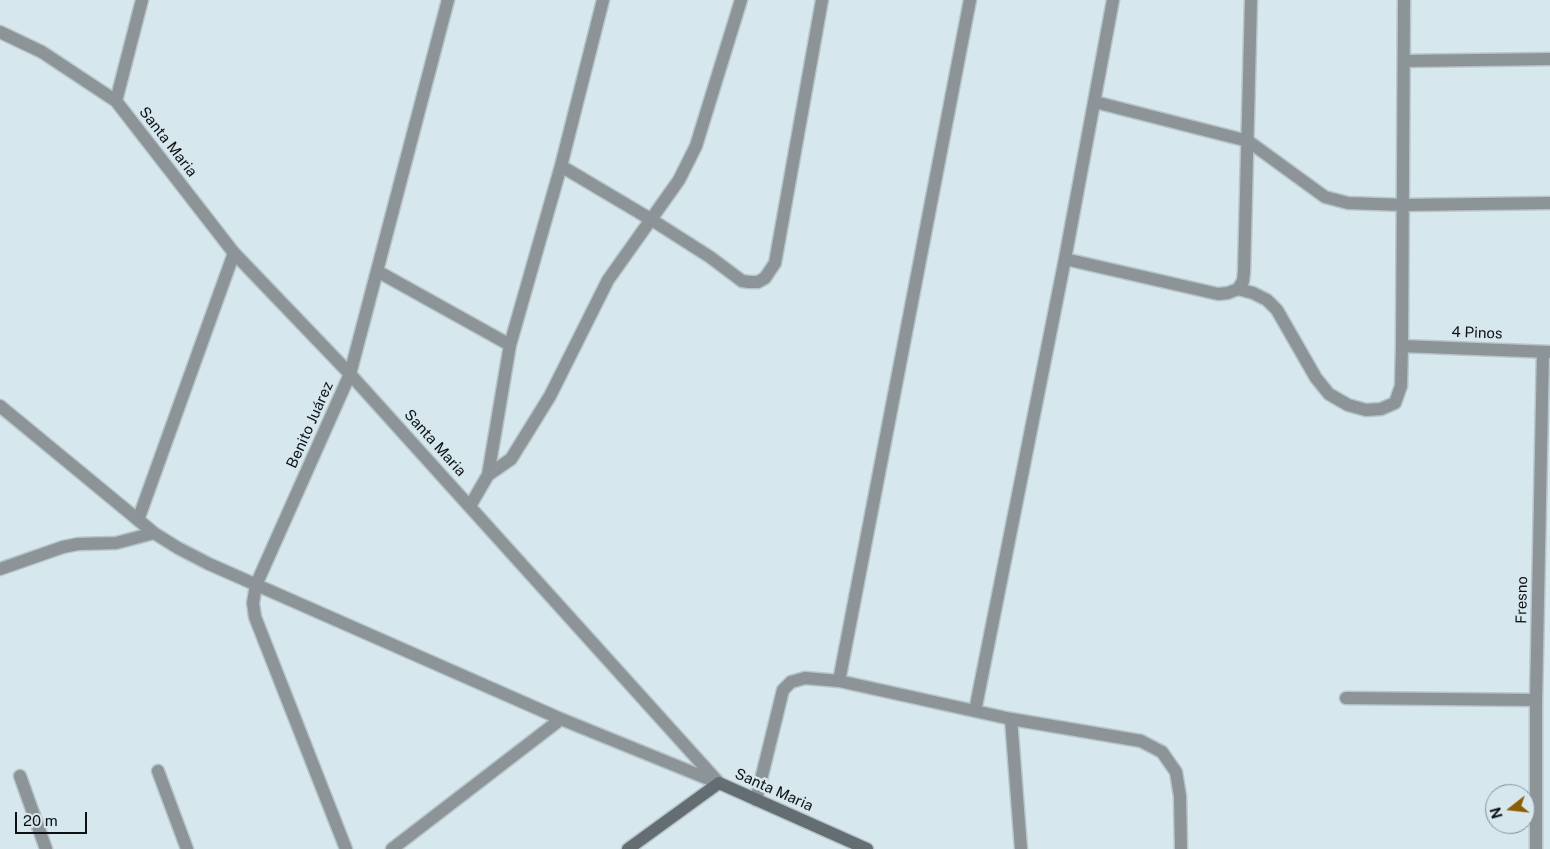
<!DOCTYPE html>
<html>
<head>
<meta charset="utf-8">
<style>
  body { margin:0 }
  #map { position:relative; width:1550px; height:849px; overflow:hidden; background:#d7e7ee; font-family:"Public Sans",sans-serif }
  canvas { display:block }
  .north { position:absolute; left:1485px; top:784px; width:50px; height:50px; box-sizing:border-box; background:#d7e7ee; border:1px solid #869297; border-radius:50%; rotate:254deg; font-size:14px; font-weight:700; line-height:20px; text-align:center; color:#0d1215 }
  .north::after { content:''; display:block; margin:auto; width:18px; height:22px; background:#8c5e04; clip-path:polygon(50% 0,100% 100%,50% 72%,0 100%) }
  .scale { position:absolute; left:15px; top:812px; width:72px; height:22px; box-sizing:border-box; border:2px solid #0d1215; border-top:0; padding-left:6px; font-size:15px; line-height:18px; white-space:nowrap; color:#0d1215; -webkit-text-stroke:4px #d7e7ee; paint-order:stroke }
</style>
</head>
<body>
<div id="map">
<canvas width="1550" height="849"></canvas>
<div class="north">N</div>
<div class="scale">20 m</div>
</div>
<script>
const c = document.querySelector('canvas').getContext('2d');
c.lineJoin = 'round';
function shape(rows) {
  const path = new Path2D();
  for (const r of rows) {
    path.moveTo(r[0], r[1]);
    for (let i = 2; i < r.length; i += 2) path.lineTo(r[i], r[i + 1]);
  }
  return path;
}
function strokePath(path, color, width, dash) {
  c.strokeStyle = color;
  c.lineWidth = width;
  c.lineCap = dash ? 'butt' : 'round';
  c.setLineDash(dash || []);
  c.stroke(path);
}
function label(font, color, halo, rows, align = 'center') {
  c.font = font + ' "Public Sans",sans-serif';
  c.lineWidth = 5;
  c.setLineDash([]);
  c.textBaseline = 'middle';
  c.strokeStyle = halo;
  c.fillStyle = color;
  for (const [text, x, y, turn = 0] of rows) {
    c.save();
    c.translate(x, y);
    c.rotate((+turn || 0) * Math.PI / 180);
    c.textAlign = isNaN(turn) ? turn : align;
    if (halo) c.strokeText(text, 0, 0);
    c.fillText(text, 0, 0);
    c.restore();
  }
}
const minor = shape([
  [0,32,42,52,116,101,234,253,350,374,719,783],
  [1404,61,1550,59],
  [116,101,142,0],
  [1095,102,1248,141,1325,197,1348,203,1404,205,1550,203],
  [561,166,652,220,710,257,742,281,749,282,758,282,765,278,775,263,822,0],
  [1065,259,1218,294,1228,293,1238,289,1243,281,1244,272,1251,0],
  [377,271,510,345],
  [1238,289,1253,293,1267,300,1277,310,1316,378,1329,394,1348,405,1366,410,1381,409,1395,403,1401,386,1402,346,1404,0],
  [1402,346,1550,352],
  [0,406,154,533,178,548,209,564,561,719,716,782],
  [488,475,511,459,550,396,608,280,679,180,696,146,741,0],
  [470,506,488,475,510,345,561,166,603,0],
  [138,520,234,253],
  [0,569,63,547,78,544,116,543,154,533],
  [839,681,970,0],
  [1346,698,1536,700],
  [975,711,1065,259,1113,0],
  [1011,719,1021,849],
  [158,771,187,849],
  [20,776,46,849],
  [756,800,783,690,791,682,805,678,839,681,1011,719,1141,741,1162,752,1176,772,1180,796,1181,849],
  [346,849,255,617,253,603,256,585,350,374,448,0],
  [392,849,561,719],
  [1536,849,1536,700,1543,352]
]);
const secondary = shape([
  [628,849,719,783,867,849]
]);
const streetNames = [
  ["Santa Maria",168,142,52],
  ["4 Pinos",1477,333,2],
  ["Benito Juárez",310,425,-66],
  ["Santa Maria",435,443,48],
  ["Fresno",1522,600,-89],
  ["Santa Maria",774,790,24]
];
strokePath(minor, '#b7c5cb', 15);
strokePath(secondary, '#b7c5cb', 15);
strokePath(minor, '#8d9497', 12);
strokePath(secondary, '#646e72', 12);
label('15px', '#0d1215', '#d7e7ee', streetNames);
</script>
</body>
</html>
